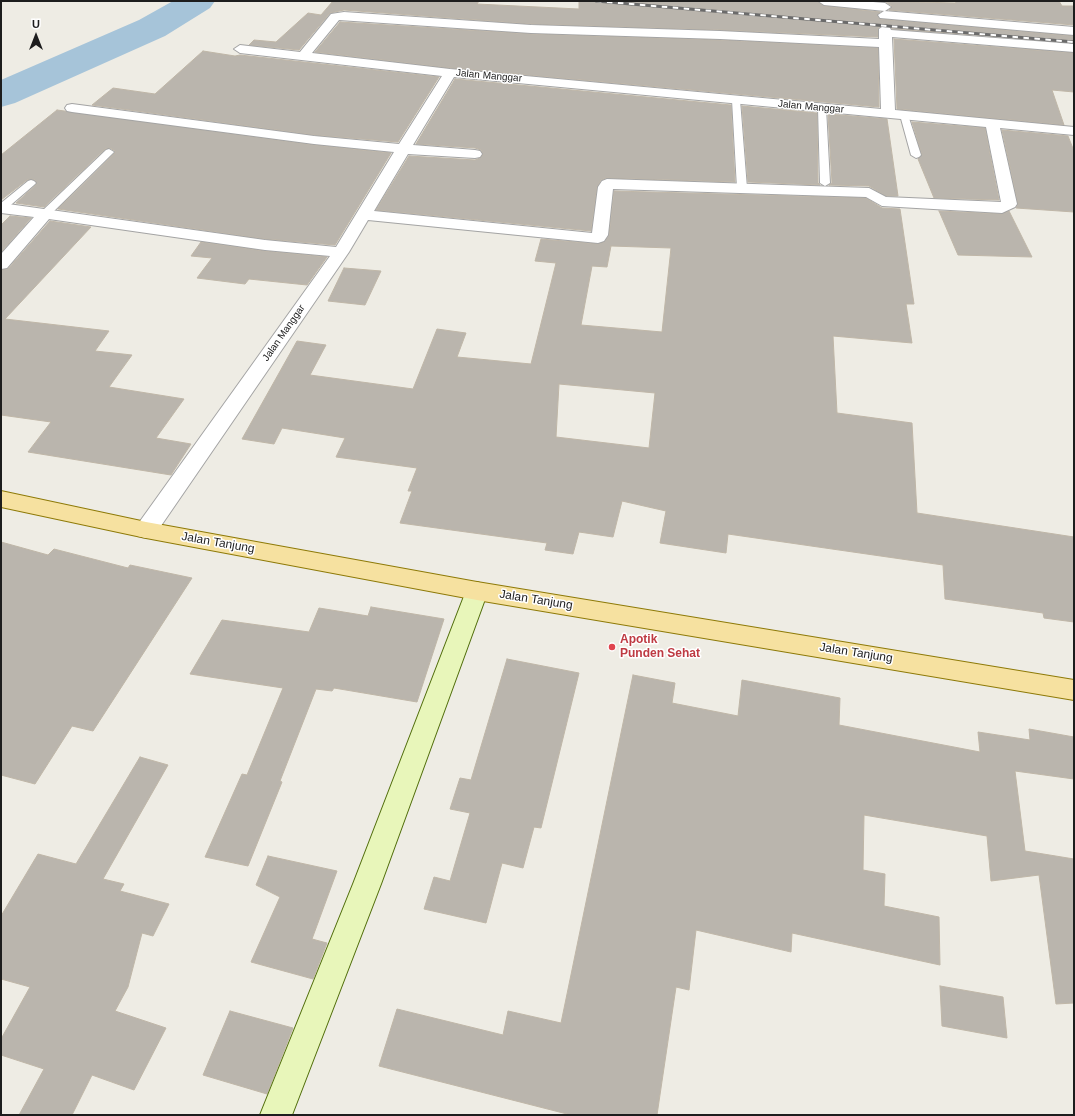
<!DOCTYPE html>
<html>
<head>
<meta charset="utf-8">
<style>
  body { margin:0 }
  #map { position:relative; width:1075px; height:1116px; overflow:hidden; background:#eeece4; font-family:Arial,sans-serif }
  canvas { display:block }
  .frame { position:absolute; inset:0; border:2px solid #1d1d1d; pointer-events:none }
  .north { position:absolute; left:16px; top:16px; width:40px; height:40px; -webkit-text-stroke:3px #fff; paint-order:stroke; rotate:0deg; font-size:11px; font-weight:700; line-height:16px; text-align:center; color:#1d1d1d }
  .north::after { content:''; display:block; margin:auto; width:14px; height:18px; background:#1d1d1d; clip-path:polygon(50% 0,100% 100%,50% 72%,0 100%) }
</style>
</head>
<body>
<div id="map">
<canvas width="1075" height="1116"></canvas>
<div class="frame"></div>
<div class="north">U</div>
</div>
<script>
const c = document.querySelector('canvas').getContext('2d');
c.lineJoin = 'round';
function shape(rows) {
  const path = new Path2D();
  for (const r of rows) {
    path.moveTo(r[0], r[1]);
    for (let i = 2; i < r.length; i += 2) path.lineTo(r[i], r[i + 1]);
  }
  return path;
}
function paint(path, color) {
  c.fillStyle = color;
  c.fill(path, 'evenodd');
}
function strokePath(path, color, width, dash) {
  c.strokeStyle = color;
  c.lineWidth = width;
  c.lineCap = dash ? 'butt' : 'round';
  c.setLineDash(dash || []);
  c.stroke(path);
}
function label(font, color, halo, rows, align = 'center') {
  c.font = font + ' Arial,sans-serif';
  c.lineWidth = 3;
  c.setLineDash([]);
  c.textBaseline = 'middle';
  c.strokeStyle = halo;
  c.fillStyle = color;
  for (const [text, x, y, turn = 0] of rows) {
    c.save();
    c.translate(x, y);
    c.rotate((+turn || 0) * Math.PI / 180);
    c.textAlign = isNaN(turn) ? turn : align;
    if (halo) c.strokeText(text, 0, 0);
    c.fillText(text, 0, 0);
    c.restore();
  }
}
const river = shape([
  [173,1,215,1,210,8,165,36,15,103,1,107,1,80,139,20,173,1]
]);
const building = shape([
  [333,1,479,1,477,4,579,9,579,1,817,1,824,6,880,12,877,15,880,19,1074,36,1074,42,892,29,889,25,885,24,878,28,878,37,720,30,531,24,344,10,330,13,299,50,249,45,254,40,276,42,308,13,321,15,333,1],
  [879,1,956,3,955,1,1059,1,1062,6,1074,6,1074,25,889,10,892,7,892,6,886,2,879,1],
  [340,22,531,34,720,40,878,48,879,107,450,68,315,52,340,22],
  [894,39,1074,53,1074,92,1052,90,1064,125,897,109,894,39],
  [203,51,235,56,240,55,439,77,398,142,314,135,92,105,113,88,155,94,203,51],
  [455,79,731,105,735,182,606,178,601,180,597,187,591,231,376,210,409,156,475,160,480,158,483,155,481,150,475,148,416,144,455,79],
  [742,106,817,113,818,183,820,185,748,182,742,106],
  [57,110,314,145,391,153,335,245,265,239,58,209,115,153,115,151,110,148,105,149,44,207,16,203,37,184,35,180,31,179,27,180,1,200,1,155,57,110],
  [828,114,887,119,898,196,886,196,869,186,829,185,832,183,828,114],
  [912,122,985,128,999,200,934,198,918,159,922,155,912,122],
  [1002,130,1068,136,1074,151,1074,212,1016,208,1018,204,1002,130],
  [614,191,866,198,882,208,900,209,914,304,906,304,912,343,833,336,837,413,912,423,917,513,1074,537,1074,622,1044,618,1043,613,945,599,943,565,728,534,726,553,660,543,666,511,622,501,613,537,579,532,573,554,545,550,547,543,400,523,412,491,408,491,417,468,336,457,345,438,282,428,274,444,242,439,297,341,326,345,310,375,413,389,437,329,466,333,457,357,531,364,556,263,535,261,541,239,598,244,604,242,609,235,614,191],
  [611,246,671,248,662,332,581,325,592,266,607,267,611,246],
  [559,384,655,393,649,448,556,437,559,384],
  [939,211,1002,214,1009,211,1032,257,958,255,939,211],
  [10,216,31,218,1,252,1,225,10,216],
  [50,221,91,227,5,319,109,331,95,351,132,355,109,387,184,399,156,438,191,444,171,475,28,452,51,422,1,415,1,270,8,269,50,221],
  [201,242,265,251,327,257,307,285,249,279,245,284,197,278,212,258,191,256,201,242],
  [344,268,381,271,365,305,328,301,344,268],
  [1,542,48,555,54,549,128,568,130,565,192,578,93,731,72,726,35,784,1,775,1,542],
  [371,607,444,619,417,702,334,688,332,691,316,689,280,781,282,782,248,866,205,857,242,774,247,775,283,688,190,674,222,620,309,632,319,608,368,616,371,607],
  [507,659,579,673,541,828,534,827,523,868,502,863,486,923,424,909,434,877,450,881,470,813,450,809,460,778,471,780,507,659],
  [633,675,675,683,672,703,738,716,742,680,840,698,839,725,980,752,978,732,1030,740,1029,729,1074,737,1074,779,1015,771,1025,851,1074,859,1074,1003,1056,1004,1039,875,991,881,987,836,864,815,863,870,885,874,884,906,939,917,940,965,792,933,791,952,696,930,689,990,676,987,657,1115,571,1115,379,1066,397,1009,503,1035,508,1011,561,1023,633,675],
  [140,757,168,765,103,879,124,884,120,891,169,904,153,936,142,933,128,987,115,1011,166,1028,134,1090,92,1075,72,1115,19,1115,44,1069,1,1055,1,1039,30,987,1,979,1,916,38,854,76,864,140,757],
  [268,856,337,871,312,939,327,943,313,979,251,962,280,897,256,885,268,856],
  [940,986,1003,997,1007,1038,942,1026,940,986],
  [230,1011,293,1028,267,1094,203,1075,230,1011]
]);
const lane = shape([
  [736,97,740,100,747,188,742,191,737,188,732,100,736,97],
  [822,105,826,108,830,183,825,186,820,183,818,108,822,105],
  [904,112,908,115,921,155,919,157,916,158,911,155,900,115,904,112],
  [109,149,114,152,112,154,49,216,41,216,40,214,41,212,106,150,109,149],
  [31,180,34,181,36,183,34,185,5,210,1,211,1,203,28,181,31,180]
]);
const street = shape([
  [818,1,861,1,885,3,891,7,885,11,824,5,818,1],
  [884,11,1074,27,1074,35,880,18,878,15,884,11],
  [344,12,531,25,720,31,879,39,879,29,885,25,889,26,891,30,1074,44,1074,52,892,37,895,110,1074,127,1074,135,1000,128,1017,204,1015,207,1002,213,882,206,866,197,613,189,608,235,604,241,598,243,368,220,349,252,154,536,146,538,138,536,135,530,138,524,330,256,265,250,49,219,7,268,1,269,1,254,34,217,1,213,1,203,265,240,336,247,394,152,314,144,72,112,67,111,65,108,67,105,72,104,314,136,399,144,442,76,240,53,234,49,240,45,300,52,331,14,344,12],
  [339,20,531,33,720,39,879,47,881,109,450,69,312,53,339,20],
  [454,77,986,127,1001,202,886,197,869,188,607,179,602,181,598,187,592,233,374,211,408,154,475,158,480,157,482,154,480,151,475,150,413,145,454,77]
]);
const secondary = shape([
  [477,582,485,585,488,591,381,884,292,1115,260,1115,353,884,466,591,469,585,477,582]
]);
const primary = shape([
  [1,491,146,522,477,582,1074,680,1074,700,477,600,146,538,1,507,1,491]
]);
const rail = shape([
  [596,1,1074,42]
]);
const markers = [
  [612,647,4,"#e0444e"]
];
const farStreetnames = [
  ["Jalan Manggar",489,76,5],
  ["Jalan Manggar",811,107,5],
  ["Jalan Manggar",284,333,-55]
];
const streetNames = [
  ["Jalan Tanjung",218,543,10],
  ["Jalan Tanjung",536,600,9],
  ["Jalan Tanjung",856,653,9]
];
const healthNames = [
  ["Apotik",620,640],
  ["Punden Sehat",620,654]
];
paint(river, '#a6c4d9');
paint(building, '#bab5ad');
strokePath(building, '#bfb6a7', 1);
strokePath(lane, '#a4a4a4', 2);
strokePath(street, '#a4a4a4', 2);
strokePath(secondary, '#516e0b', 2);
strokePath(primary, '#8e7a08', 2);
paint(lane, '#fff');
paint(street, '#fff');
paint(secondary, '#e8f6ba');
paint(primary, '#f6e1a0');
strokePath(rail, '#6b6b6b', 3);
strokePath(rail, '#fff', 2, [5.5]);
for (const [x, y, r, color] of markers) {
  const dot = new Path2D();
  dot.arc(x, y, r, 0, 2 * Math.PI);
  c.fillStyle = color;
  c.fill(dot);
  strokePath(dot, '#fff', 1.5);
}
label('10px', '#1d1d1d', '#fff', farStreetnames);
label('12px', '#1d1d1d', '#fff', streetNames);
label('bold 12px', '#be3a42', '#fff', healthNames, 'left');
</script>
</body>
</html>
